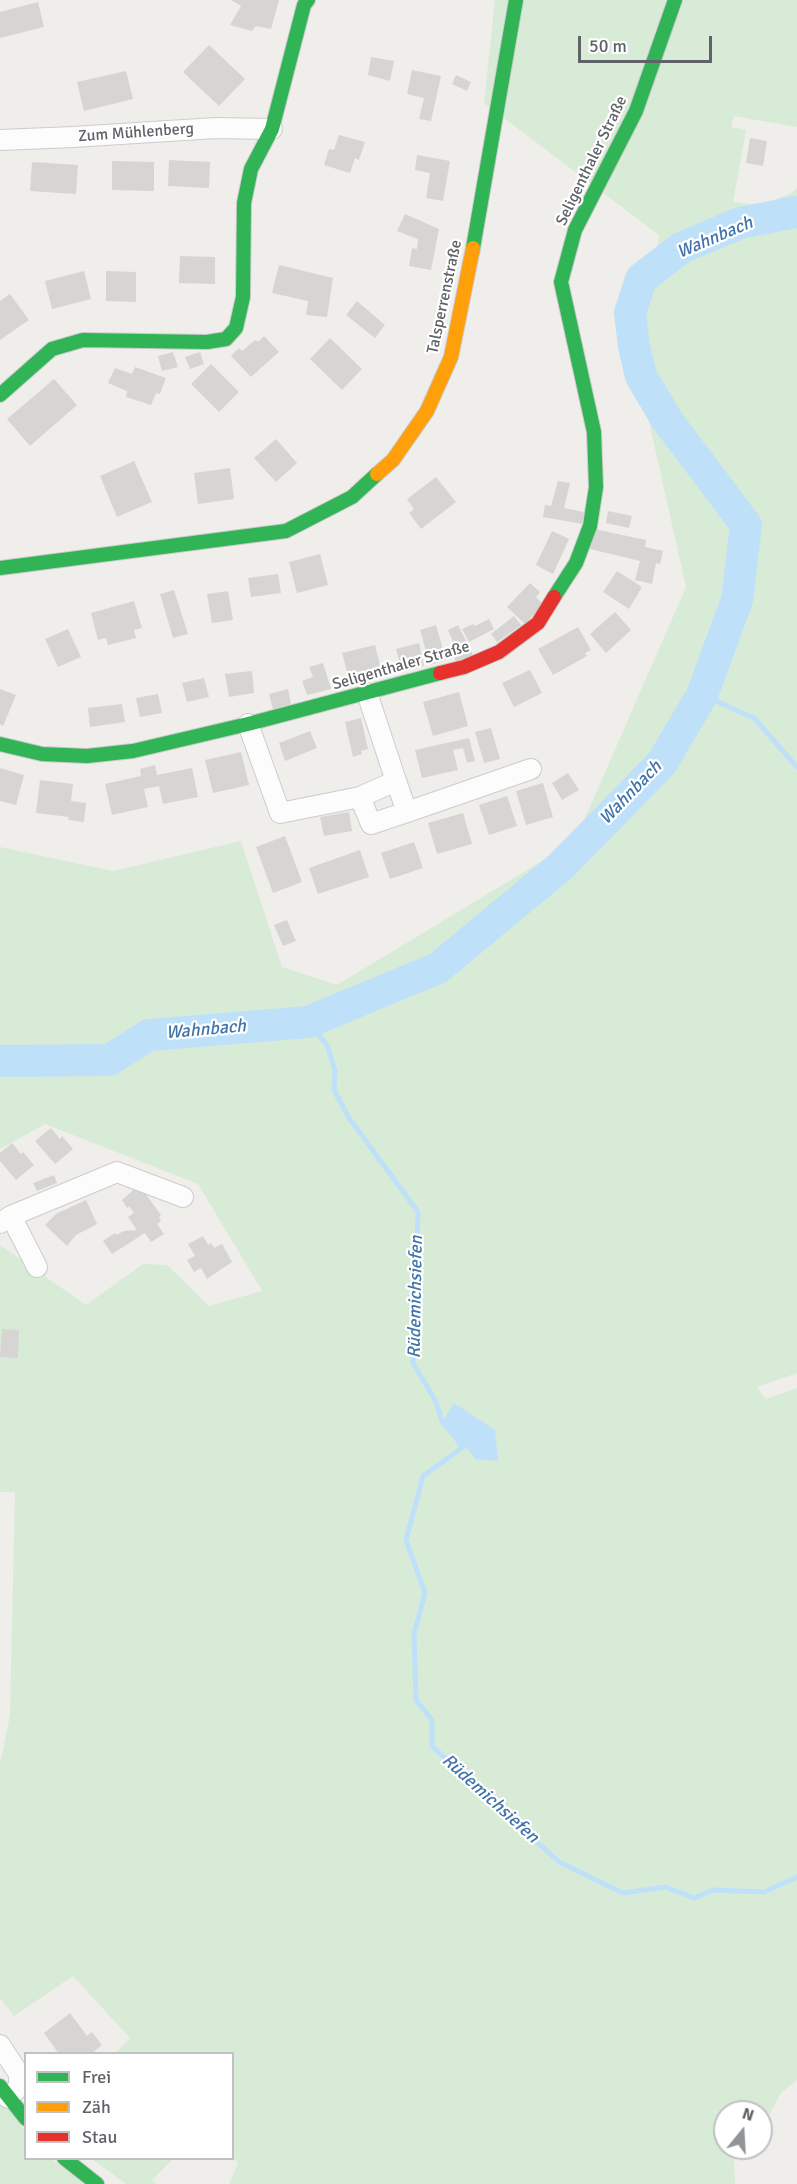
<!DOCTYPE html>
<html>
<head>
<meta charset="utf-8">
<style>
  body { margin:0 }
  #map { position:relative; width:797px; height:2184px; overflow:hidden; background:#efeeea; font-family:Signika,sans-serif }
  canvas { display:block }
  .legend { position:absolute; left:24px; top:2052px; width:210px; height:108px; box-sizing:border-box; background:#fff; border:2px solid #bfc1c3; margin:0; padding:8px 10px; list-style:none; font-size:18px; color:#5f6368 }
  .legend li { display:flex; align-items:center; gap:12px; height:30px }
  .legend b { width:30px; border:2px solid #bfc1c3 }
  .north { position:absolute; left:713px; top:2100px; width:60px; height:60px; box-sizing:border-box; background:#fff; border:2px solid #bfc1c3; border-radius:50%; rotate:18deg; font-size:16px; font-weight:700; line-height:24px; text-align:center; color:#5f6368 }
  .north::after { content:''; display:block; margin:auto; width:21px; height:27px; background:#919496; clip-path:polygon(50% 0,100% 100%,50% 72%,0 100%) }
  .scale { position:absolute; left:578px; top:36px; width:134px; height:27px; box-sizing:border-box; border:3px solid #5f6368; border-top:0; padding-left:8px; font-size:18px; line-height:21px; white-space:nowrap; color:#5f6368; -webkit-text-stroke:4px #fff; paint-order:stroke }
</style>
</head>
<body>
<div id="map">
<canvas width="797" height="2184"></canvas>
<ul class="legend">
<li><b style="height:8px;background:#30b455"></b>Frei</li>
<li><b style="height:8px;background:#ff9f0a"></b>Zäh</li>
<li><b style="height:8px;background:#e5322d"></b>Stau</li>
</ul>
<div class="north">N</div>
<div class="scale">50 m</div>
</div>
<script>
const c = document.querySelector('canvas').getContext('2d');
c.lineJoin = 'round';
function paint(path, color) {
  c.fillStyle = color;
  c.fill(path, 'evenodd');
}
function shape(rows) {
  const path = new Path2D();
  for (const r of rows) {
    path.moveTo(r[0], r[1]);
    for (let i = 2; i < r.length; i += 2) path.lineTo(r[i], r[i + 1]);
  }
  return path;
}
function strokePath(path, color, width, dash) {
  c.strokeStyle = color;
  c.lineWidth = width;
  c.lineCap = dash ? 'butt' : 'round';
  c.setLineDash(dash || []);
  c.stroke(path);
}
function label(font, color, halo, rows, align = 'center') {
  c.font = font + ' Signika,sans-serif';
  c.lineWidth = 4.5;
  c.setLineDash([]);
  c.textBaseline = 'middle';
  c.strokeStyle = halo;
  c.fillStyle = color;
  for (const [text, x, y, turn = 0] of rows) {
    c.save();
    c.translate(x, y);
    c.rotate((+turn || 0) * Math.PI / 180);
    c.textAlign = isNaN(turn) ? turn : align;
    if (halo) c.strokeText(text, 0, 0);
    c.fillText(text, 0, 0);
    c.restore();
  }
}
const green = shape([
  [495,0,797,0,797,127,734,116,731,127,746,130,733,202,762,205,790,194,797,188,797,1373,757,1387,766,1399,797,1388,797,2080,781,2093,761,2130,761,2112,725,2112,725,2148,751,2148,747,2155,734,2160,735,2184,229,2184,238,2163,233,2156,232,2054,116,2053,130,2038,73,1976,14,2016,0,1998,0,1764,10,1715,15,1492,0,1492,0,1245,86,1305,143,1264,167,1265,209,1306,262,1291,198,1184,45,1124,0,1149,0,847,113,871,241,841,282,967,337,985,575,841,686,587,649,422,641,324,656,269,659,235,484,103],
  [0,2098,25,2131,26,2158,52,2159,84,2184,0,2184],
  [92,2159,173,2159,152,2180,157,2184,126,2184]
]);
const water = shape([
  [454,1403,495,1430,498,1461,476,1459,466,1447,460,1447,441,1424]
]);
const stream = shape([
  [702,695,754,718,797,767],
  [308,1022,327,1045,335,1071,334,1090,349,1118,418,1212,413,1363,436,1402,442,1421,446,1426],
  [459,1442,463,1447,423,1476,406,1540,425,1593,414,1634,416,1700,432,1720,432,1746,559,1862,623,1893,666,1887,694,1898,713,1890,764,1892,797,1877]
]);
const river = shape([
  [0,1061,109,1060,149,1035,308,1022,438,968,561,866,662,763,702,695,737,600,746,525,667,420,641,376,634,346,630,313,641,279,681,248,740,223,797,212]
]);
const building = shape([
  [231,0,279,0,271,29,256,26,252,31,230,25,241,6],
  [38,2,44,27,0,38,0,12],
  [209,45,245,79,219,106,183,72],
  [371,57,394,61,390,81,368,75],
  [412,70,441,76,431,121,419,119,424,98,407,94],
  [126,71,133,99,84,111,77,82],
  [456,75,471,82,467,91,452,84],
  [339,135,365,142,359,160,355,158,350,173,324,165,329,149,334,150],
  [750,138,767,141,763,166,746,163],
  [417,155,450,161,443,201,426,198,430,173,415,170],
  [169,160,210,162,209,188,168,186],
  [112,161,154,162,154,191,112,190],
  [32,162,78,165,76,194,30,191],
  [405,214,439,229,431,270,409,266,412,248,417,249,418,239,397,231],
  [180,256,215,257,215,284,179,283],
  [279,265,333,278,327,317,306,315,308,301,272,293],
  [84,271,91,299,52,309,45,281],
  [106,271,136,272,136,302,106,301],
  [10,294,29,320,0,340,0,301],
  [357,301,385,325,375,338,346,315],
  [264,336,279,352,251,377,231,356,239,348,242,351,255,340,258,342],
  [330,338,362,369,342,390,310,359],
  [173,352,178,367,162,371,158,356],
  [200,352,204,364,190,369,185,357],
  [211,364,239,392,219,412,191,384],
  [135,367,166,378,160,394,156,393,151,405,126,397,127,391,108,383,115,368,132,374],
  [54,379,77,405,30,446,7,419],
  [276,439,297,463,276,482,254,458],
  [134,461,152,502,117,517,100,476],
  [230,468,234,499,198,504,194,473],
  [436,477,456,502,421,529,409,513,414,509,407,499],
  [558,481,570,483,564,508,584,512,582,524,543,517,545,505,551,506],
  [608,511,632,516,629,528,606,523],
  [594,529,646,540,645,547,663,551,660,564,656,563,652,584,635,580,640,561,590,549],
  [552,531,569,539,553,574,536,565],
  [320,554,328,585,297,593,289,562],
  [617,571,642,587,629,609,603,592],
  [278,574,281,593,251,597,248,578],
  [530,583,540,592,536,597,543,604,525,624,507,607],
  [174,590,188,634,173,638,160,594],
  [228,591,233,620,212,623,207,594],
  [134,601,142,628,134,630,136,638,108,645,106,638,98,640,91,613],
  [615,612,631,630,606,653,590,634],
  [514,616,521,625,497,642,491,634],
  [489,619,494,629,469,642,462,629,473,624,475,626],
  [436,625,446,660,430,665,420,630],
  [458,625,473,655,456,662,453,654,457,652,448,630],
  [578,627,591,650,585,653,587,656,553,675,538,649],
  [68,629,81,657,58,667,45,639],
  [419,643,424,666,402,672,396,649],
  [375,645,381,669,360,674,362,680,350,683,342,653],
  [323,663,331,689,307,695,302,681,313,677,309,667],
  [530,670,542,693,514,707,502,683],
  [252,671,254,693,229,697,225,674],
  [204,678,209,697,187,702,182,683],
  [0,689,16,695,3,726,0,724],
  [288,689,291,704,273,709,269,694],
  [459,692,468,726,433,736,423,702],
  [158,694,162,713,140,717,136,698],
  [122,704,125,722,90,727,88,708],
  [361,718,368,749,361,751,362,754,353,757,345,722],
  [491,728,500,759,484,763,475,732],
  [310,731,317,748,285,761,279,743],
  [469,738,475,761,467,763,463,748,453,750,458,770,422,778,415,750],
  [241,752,249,785,213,793,205,760],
  [155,765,157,775,192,768,198,797,163,804,159,786,144,789,148,807,112,815,105,784,141,776,140,769],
  [0,768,24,775,16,805,0,801],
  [568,773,579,790,562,800,552,783],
  [40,780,73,784,71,801,86,803,84,822,68,820,69,817,36,813],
  [543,783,553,817,526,825,516,791],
  [507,796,517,826,489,835,479,805],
  [349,812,352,831,324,836,320,817],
  [463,813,472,844,437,854,428,823],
  [285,836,302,882,273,893,256,847],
  [414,842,423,868,390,879,381,853],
  [360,850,369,877,318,894,309,868],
  [287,920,296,941,283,946,274,925],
  [51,1128,60,1139,62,1136,73,1149,55,1164,35,1141],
  [12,1143,21,1154,23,1152,34,1165,16,1180,0,1161,0,1153],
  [54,1175,57,1183,37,1191,33,1183],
  [139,1185,161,1215,159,1217,161,1221,157,1224,164,1234,151,1242,145,1233,112,1254,103,1241,115,1233,116,1235,124,1231,137,1230,128,1217,134,1213,129,1206,127,1208,122,1200],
  [86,1200,97,1224,76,1235,67,1246,45,1225,56,1214],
  [203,1236,208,1245,211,1243,214,1248,222,1244,232,1262,207,1279,201,1268,194,1272,187,1260,195,1256,188,1244],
  [2,1329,19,1330,18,1358,0,1357],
  [70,2013,87,2036,92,2032,102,2045,91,2054,59,2054,44,2033]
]);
const street = shape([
  [0,140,73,137,216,128,272,129],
  [248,724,280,813,360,797,396,781,367,693],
  [396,781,407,812,531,769],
  [360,797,371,824,407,812],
  [11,1216,37,1267],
  [0,1223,11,1216,117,1172,183,1197],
  [0,2045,19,2074,19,2087,8,2098]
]);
const fast = shape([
  [473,248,516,0],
  [0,395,52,349,83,340,207,342,226,339,236,328,243,297,244,203,251,169,272,129,304,5,308,0],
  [0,568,286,531,352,497,377,474],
  [554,597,576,563,590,526,596,487,594,432,561,282,575,230,636,111,675,0],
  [0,744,42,754,87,756,133,751,248,724,440,673],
  [0,2086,26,2119],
  [64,2158,97,2184]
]);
const slow = shape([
  [377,474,393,460,427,411,451,357,473,248]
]);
const jam = shape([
  [440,673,464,667,499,652,538,623,554,597]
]);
const streetNames = [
  ["Zum Mühlenberg",136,133,-4],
  ["Seligenthaler Straße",592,161,-64],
  ["Talsperrenstraße",445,297,-78],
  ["Seligenthaler Straße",401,666,-16]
];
const waterNames = [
  ["Wahnbach",715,238,-23],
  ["Wahnbach",631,793,-46],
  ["Wahnbach",206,1030,-5],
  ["Rüdemichsiefen",416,1297,-89],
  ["Rüdemichsiefen",490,1799,42]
];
paint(green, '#d8ebd6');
paint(water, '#bfe0f9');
strokePath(stream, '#bfe0f9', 5);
strokePath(river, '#bfe0f9', 32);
paint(building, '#d6d5d3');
strokePath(street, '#cbcccc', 22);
strokePath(fast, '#cacacb', 16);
strokePath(slow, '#cacacb', 16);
strokePath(jam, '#cacacb', 16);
strokePath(street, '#fdfcfc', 20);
strokePath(fast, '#30b455', 14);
strokePath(slow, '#ff9f0a', 14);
strokePath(jam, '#e5322d', 14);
label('16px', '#5f6368', '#fff', streetNames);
label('italic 18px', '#4174aa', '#fff', waterNames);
</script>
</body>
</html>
